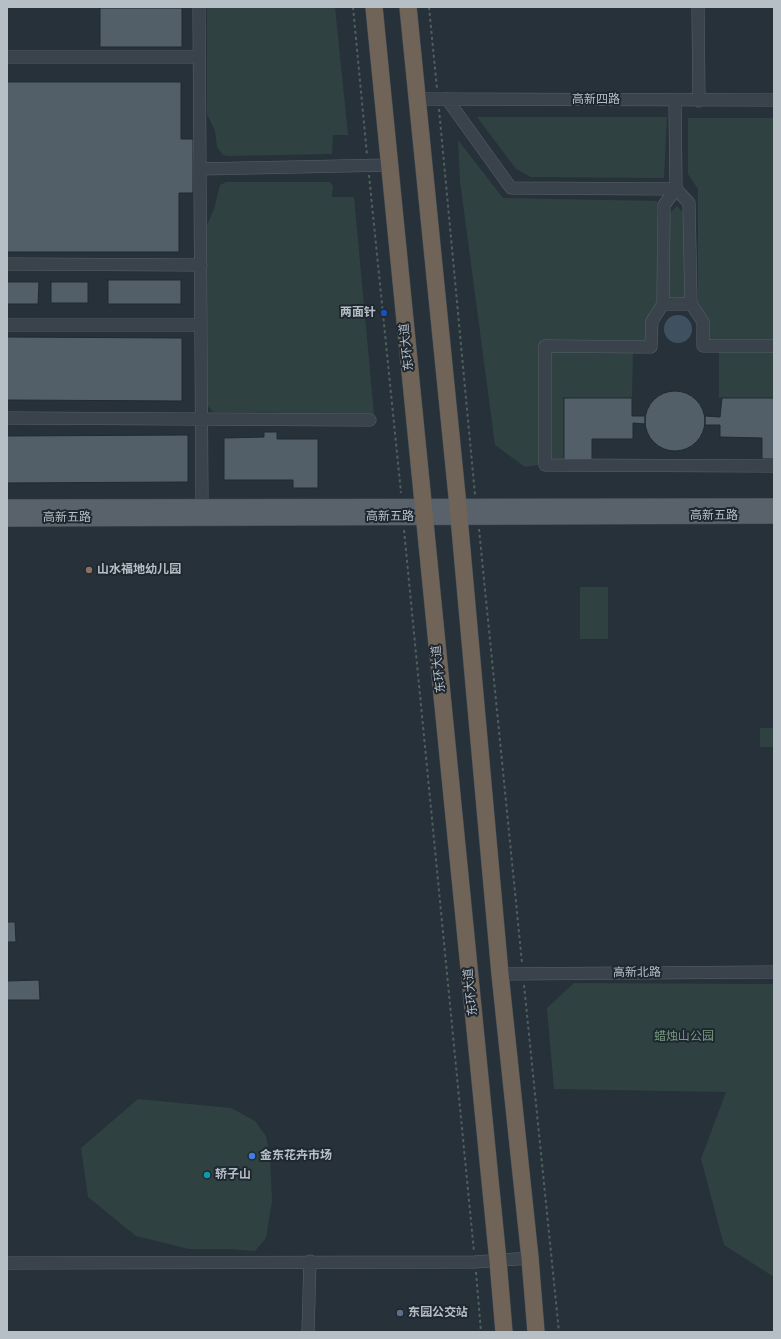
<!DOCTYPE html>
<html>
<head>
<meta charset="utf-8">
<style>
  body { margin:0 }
  #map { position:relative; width:781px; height:1339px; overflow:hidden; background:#27313a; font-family:Signika,sans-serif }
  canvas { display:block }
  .frame { position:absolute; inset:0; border:8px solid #b6bec6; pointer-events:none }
</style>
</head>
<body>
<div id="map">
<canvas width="781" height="1339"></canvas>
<div class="frame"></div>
</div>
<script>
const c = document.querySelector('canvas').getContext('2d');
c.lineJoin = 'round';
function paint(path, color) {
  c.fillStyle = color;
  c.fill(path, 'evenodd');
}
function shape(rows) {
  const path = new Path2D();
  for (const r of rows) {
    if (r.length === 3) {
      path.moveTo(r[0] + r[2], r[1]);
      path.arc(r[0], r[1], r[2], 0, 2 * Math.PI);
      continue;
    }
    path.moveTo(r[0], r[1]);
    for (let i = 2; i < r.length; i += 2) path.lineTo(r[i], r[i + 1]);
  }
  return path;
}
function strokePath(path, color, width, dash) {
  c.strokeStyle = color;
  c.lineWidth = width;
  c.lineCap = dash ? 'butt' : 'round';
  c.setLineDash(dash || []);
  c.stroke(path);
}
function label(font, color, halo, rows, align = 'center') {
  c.font = font + ' Signika,"Noto Sans SC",sans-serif';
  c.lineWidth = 4;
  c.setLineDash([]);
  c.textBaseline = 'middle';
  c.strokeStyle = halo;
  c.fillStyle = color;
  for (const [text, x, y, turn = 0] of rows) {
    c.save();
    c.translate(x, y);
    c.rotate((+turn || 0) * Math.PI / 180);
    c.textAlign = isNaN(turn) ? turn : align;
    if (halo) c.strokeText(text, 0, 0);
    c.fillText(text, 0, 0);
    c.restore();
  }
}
const green = shape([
  [207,7,335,7,348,135,333,135,332,154,227,156,223,155,217,147,215,131,207,114],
  [477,117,667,117,664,178,531,177,516,169],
  [688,118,774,118,774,398,719,398,719,346,703,346,698,306,698,189,688,174],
  [458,140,503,198,657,201,658,306,651,347,633,347,632,398,564,398,564,461,525,467,495,445,460,181],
  [226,182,330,182,333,186,332,197,354,197,374,414,213,412,208,406,207,225,214,209,220,185],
  [677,206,684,213,691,304,663,304,668,215],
  [580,587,608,587,608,639,580,639],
  [760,728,774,728,774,747,760,747],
  [574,983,774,984,774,1277,724,1245,701,1159,726,1092,554,1089,547,1008],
  [138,1099,231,1108,255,1121,266,1136,270,1158,272,1201,266,1238,255,1251,229,1249,189,1249,136,1236,88,1197,81,1148]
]);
const water = shape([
  [678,329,14]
]);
const building = shape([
  [100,8,182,8,182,47,100,47,100,8],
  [7,82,181,82,181,139,193,139,193,193,179,193,179,252,7,252,7,82],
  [108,280,181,280,181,304,108,304,108,280],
  [7,282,39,282,38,304,7,304,7,282],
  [51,282,88,282,88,303,51,303,51,282],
  [7,337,182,338,182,401,7,400,7,337],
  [675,421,30],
  [564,398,632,398,632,416,645,416,645,424,633,423,633,439,592,439,592,461,564,461,564,398],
  [722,398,774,398,774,459,762,459,762,438,720,437,720,425,705,425,705,416,720,417,722,398],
  [264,432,277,432,277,439,318,439,318,488,293,488,293,480,224,480,224,438,264,437,264,432],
  [188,435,188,482,7,483,7,436,188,435],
  [7,922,15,922,16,942,7,942,7,922],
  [39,980,40,1000,7,1000,7,981,39,980]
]);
const path = shape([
  [353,7,367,155],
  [429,7,437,89],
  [439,109,475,495],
  [369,175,401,493],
  [479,529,522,963],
  [404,530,474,1252],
  [524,985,559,1332],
  [476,1272,481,1332]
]);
const minor = shape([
  [199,7,202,506],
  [698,7,699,101],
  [7,57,199,57],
  [417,99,774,100],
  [447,99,511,188,676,189,689,203,691,304,663,304,664,205,676,189,675,101],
  [200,169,389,165],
  [7,264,201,265],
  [663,304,652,321,651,347,545,346,545,465,774,466],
  [691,304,703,322,703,346,774,346],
  [7,325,201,325],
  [7,418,370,420],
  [500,974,774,972],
  [7,1263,475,1262,530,1258],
  [308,1332,310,1261]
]);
const major = shape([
  [7,507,774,506],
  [7,519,774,516]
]);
const highway = shape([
  [374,7,498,1261,504,1332],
  [408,7,458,506,500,974,530,1258,536,1332]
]);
const markers = [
  [384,313,4,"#1a4fb4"],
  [89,570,4,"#8d6e63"],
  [252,1156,4,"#3f7fe0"],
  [207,1175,4,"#0f9aa8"],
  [400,1313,4,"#5c6f8a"]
];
const streetNames = [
  ["高新四路",596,100],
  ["东环大道",407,347,-96],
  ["高新五路",714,516],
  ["高新五路",390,517],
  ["高新五路",67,518],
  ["东环大道",439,669,-96],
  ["高新北路",637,973,-1],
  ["东环大道",471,992,-96]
];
const poiNames = [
  ["两面针",376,313,"right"],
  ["山水福地幼儿园",97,570],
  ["金东花卉市场",260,1156],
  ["轿子山",215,1175],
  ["东园公交站",408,1313]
];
const parkNames = [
  ["蜡烛山公园",684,1037]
];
paint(green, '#2f4241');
paint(water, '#3f5161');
paint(building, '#525e68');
strokePath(building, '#212a32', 1);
strokePath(minor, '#586169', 13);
strokePath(major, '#434c54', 16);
strokePath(highway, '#454e56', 18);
strokePath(path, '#4e5f5e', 2, [3, 3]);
strokePath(minor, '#3a434b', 12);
strokePath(major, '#59626b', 15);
strokePath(highway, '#706458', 17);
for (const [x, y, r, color] of markers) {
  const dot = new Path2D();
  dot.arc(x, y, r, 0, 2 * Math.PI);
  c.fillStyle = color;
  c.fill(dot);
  strokePath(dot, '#1f2830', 1.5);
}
label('12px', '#b6bec6', '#1f2830', streetNames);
label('bold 12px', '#b6bec6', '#1f2830', poiNames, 'left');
label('12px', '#77997c', '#1f2830', parkNames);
</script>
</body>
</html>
